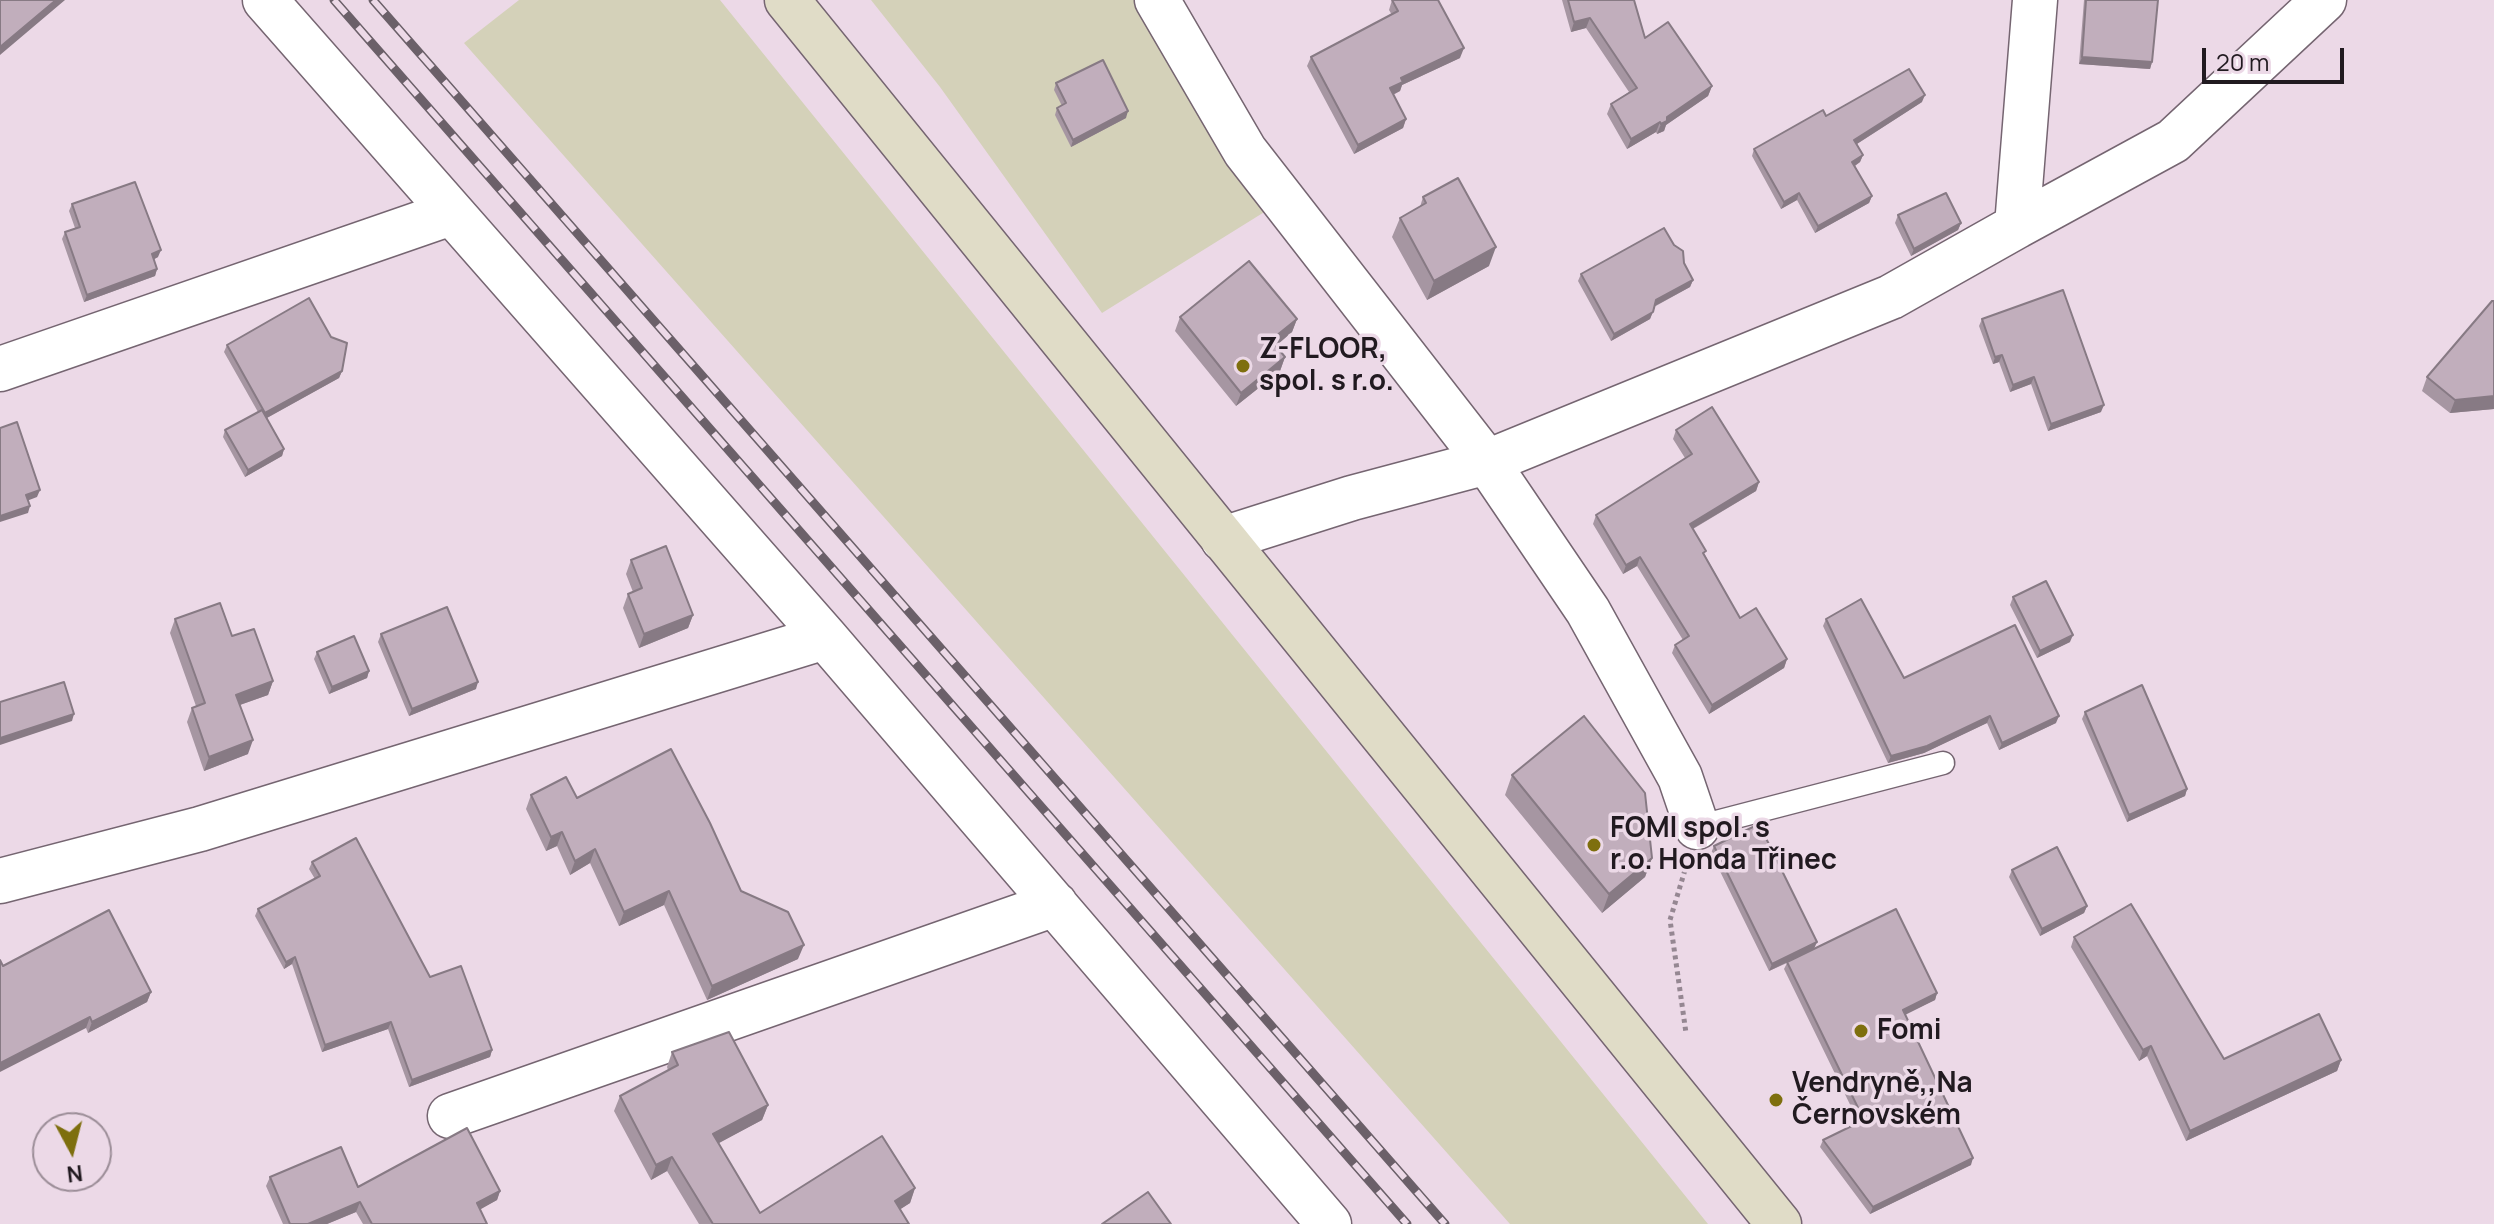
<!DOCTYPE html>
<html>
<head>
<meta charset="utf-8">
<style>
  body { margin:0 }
  #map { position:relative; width:2494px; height:1224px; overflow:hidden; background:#ecd9e7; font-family:Manrope,sans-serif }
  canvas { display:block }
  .north { position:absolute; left:32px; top:1112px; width:80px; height:80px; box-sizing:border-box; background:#ecd9e7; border:2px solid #9b8d97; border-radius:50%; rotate:173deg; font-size:22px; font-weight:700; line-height:32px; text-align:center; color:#211a20 }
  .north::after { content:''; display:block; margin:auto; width:28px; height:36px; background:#7e6f0e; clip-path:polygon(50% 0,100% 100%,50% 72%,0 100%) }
  .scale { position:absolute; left:2202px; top:48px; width:142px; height:36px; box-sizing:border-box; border:4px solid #211a20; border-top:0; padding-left:10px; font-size:24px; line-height:28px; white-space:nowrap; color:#211a20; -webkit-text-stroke:6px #ecd9e7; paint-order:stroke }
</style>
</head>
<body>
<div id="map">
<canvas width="2494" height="1224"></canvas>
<div class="north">N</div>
<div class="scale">20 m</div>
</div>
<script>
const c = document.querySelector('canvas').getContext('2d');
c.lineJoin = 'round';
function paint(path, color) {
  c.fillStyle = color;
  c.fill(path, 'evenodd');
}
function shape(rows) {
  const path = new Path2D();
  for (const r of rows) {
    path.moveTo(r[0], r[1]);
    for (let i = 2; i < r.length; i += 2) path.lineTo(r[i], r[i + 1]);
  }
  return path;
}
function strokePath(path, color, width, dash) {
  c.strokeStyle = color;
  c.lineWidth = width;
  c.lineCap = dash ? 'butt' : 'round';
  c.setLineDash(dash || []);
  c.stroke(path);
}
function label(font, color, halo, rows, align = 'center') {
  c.font = font + ' Manrope,sans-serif';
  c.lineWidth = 7;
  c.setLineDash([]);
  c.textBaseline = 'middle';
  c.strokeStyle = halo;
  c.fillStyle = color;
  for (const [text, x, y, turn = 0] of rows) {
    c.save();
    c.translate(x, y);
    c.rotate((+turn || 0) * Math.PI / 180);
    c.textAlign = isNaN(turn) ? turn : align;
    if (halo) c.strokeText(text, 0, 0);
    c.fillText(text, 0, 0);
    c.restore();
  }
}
const green = shape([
  [519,0,720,0,1708,1224,1510,1224,464,43],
  [871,0,1143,0,1266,211,1102,313,940,87]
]);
const path = shape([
  [1685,870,1670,920,1686,1033]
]);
const lane = shape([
  [1697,827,1943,763]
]);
const street = shape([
  [265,0,825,637,1329,1224],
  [1157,0,1245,151,1487,462,1588,611,1680,777,1697,827],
  [2017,226,2173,141,2324,0],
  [0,369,451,213],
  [1223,539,1352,498,1487,462,1891,297,2017,226,2035,0],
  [0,881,200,829,825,637],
  [450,1116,1055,904]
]);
const secondary = shape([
  [787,0,1779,1224]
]);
const rail = shape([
  [334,0,1407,1224],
  [373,0,1445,1224]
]);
const wall = shape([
  [1392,0,1460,58,1402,85,1400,91,1393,95,1406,119,1403,128,1354,154,1307,66,1311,57,1392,15,1389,10],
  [1562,0,1634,0,1645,38,1712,86,1708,96,1666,125,1664,131,1657,134,1656,132,1627,149,1607,114,1611,104,1629,92,1586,28,1571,32],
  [2084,0,2158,0,2152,62,2150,69,2079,64],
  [1056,83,1126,118,1071,147,1055,115,1057,108,1062,106,1054,90],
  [1922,102,1857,144,1863,155,1860,162,1855,166,1872,196,1869,203,1815,233,1797,200,1781,209,1752,156,1754,149,1826,116],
  [1423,197,1489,266,1427,300,1392,237,1400,218,1420,207],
  [72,204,158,257,154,259,157,269,155,276,84,302,62,239,65,232,75,228,69,211],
  [1898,215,1961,223,1958,230,1911,256,1895,223],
  [1684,263,1693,280,1690,287,1654,307,1650,319,1611,341,1578,281,1581,274],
  [2494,301,2494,409,2450,413,2422,391,2427,377],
  [1180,317,1297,319,1292,332,1276,346,1285,357,1280,371,1236,406,1175,331],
  [1982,319,2101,412,2048,431,2031,384,2010,392,1999,362,1993,364,1979,326],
  [227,345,342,371,339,378,267,418,284,449,282,456,245,477,223,437,225,430,258,412,224,352],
  [1676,430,1759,482,1756,491,1693,529,1705,555,1740,618,1787,659,1784,668,1709,714,1672,653,1675,645,1683,640,1637,566,1623,574,1593,524,1596,515,1685,458,1673,439],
  [631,560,693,615,688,628,639,648,623,608,628,594,633,592,626,574],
  [2013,597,2070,642,2037,658,2010,605],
  [175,619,232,636,273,681,268,695,240,705,248,754,204,771,187,722,192,708,196,706,170,633],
  [1826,619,1904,678,2056,723,1999,750,1987,723,1924,753,1888,763,1823,626],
  [381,634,476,689,409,716,378,642],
  [317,652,369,671,367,678,329,694,314,659],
  [2085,712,2187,789,2185,796,2127,822,2082,719],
  [1512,775,1652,858,1645,877,1602,913,1505,795],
  [531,795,577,798,741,891,798,959,707,1000,664,905,619,926,590,863,570,875,557,846,546,851,526,809],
  [1714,846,1815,949,1937,993,1935,1000,1905,1014,1971,1165,1870,1214,1820,1147,1823,1140,1859,1123,1784,969,1787,963,1769,971,1711,853],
  [312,862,430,977,492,1050,490,1057,409,1087,388,1029,322,1052,292,964,284,969,255,916,258,909,315,879,309,869],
  [2012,870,2087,906,2084,913,2040,936,2009,877],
  [2074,937,2224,1059,2341,1060,2337,1071,2186,1141,2147,1056,2139,1061,2071,947],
  [3,966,151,992,147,1002,88,1033,86,1028],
  [672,1052,768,1105,762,1120,718,1143,760,1213,915,1188,910,1203,900,1209,909,1224,699,1224,667,1171,651,1180,614,1111,620,1096,668,1070,667,1067],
  [270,1177,358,1187,500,1191,497,1200,480,1209,487,1224,363,1224,356,1212,327,1224,283,1224,266,1186]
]);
const shadedWall = shape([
  [56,0,65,0,0,55,0,47],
  [1590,18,1586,28,1571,32,1574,22],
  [1464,48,1460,58,1402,85,1400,91,1386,98,1390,88,1401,78],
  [2082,57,2152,62,2150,69,2079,64],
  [1712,86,1708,96,1666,125,1664,131,1657,134,1661,124,1667,117],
  [1925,95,1922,102,1852,147,1854,140],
  [1128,111,1126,118,1071,147,1073,140],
  [1406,119,1403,128,1354,154,1358,145],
  [1660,122,1656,132,1627,149,1631,139],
  [1863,155,1860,162,1850,169,1852,162],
  [1799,193,1797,200,1781,209,1784,202],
  [1872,196,1869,203,1815,233,1818,226],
  [1961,223,1958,230,1911,256,1914,249],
  [1496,247,1489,266,1427,300,1434,281],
  [161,250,158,257,149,262,152,254],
  [157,269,155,276,84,302,87,295],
  [1693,280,1690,287,1653,307,1656,300],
  [1653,312,1650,319,1611,341,1614,334],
  [1297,319,1292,332,1266,354,1271,340],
  [2002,355,1999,362,1993,364,1995,357],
  [1285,357,1280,371,1236,406,1241,393],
  [342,371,339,378,263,420,265,413],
  [2034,377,2031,384,2010,392,2013,385],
  [2494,396,2494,409,2450,413,2455,400],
  [2104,405,2101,412,2048,431,2051,424],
  [284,449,282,456,245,477,248,470],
  [1759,482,1756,491,1687,532,1690,524],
  [40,490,37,497,24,502,26,495],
  [30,506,28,513,0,522,0,516],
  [1640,557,1637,566,1623,574,1626,565],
  [693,615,688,628,639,648,644,634],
  [2073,635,2070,642,2037,658,2040,651],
  [1787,659,1784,668,1709,714,1712,705],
  [369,671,367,678,329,694,332,687],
  [273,681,268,695,231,708,236,695],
  [478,682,476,689,409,716,412,709],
  [74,714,72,721,0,745,0,738],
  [1990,716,1987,723,1924,753,1888,763,1891,756],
  [2059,716,2056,723,1999,750,2002,743],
  [253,740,248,754,204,771,209,757],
  [2187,789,2185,796,2127,822,2129,815],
  [562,832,557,846,546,851,551,837],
  [595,849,590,863,570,875,575,861],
  [1652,858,1645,877,1602,913,1609,894],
  [669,891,664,905,619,926,624,912],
  [2087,906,2084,913,2040,936,2042,929],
  [1817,942,1814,949,1769,971,1772,964],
  [804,945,798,959,707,1000,712,986],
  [295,957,292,964,284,969,286,962],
  [151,992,147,1002,88,1033,92,1022],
  [1937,993,1935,1000,1901,1017,1903,1010],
  [90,1017,86,1028,0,1072,0,1063],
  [391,1022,388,1029,322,1052,325,1045],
  [2151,1046,2147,1056,2139,1061,2143,1050],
  [492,1050,490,1057,409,1087,412,1080],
  [2341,1060,2337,1071,2186,1141,2190,1131],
  [768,1105,762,1120,708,1149,713,1134],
  [672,1157,667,1171,651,1180,656,1165],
  [1973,1158,1971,1165,1870,1214,1873,1207],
  [915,1188,910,1203,890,1216,895,1201],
  [500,1191,497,1200,474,1213,477,1203],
  [360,1202,356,1212,327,1224,308,1224]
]);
const building = shape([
  [0,0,56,0,0,47,0,0],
  [1392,0,1438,0,1464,48,1401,78,1403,82,1390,88,1406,119,1358,145,1311,57,1398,11,1392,0],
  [1568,0,1634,0,1645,38,1668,22,1712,86,1667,117,1667,121,1661,124,1660,122,1631,139,1611,104,1637,88,1590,18,1574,22,1568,0],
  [2086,0,2158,0,2152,62,2082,57,2086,0],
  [1103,60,1128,111,1073,140,1057,108,1066,103,1056,83,1103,60],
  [1909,69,1925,95,1854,140,1863,155,1852,162,1872,196,1818,226,1799,193,1784,202,1754,149,1823,110,1826,116,1909,69],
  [1458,178,1496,247,1434,281,1400,218,1426,203,1423,197,1458,178],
  [135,182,161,250,152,254,157,269,87,295,65,232,80,227,72,204,135,182],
  [1946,193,1961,223,1914,249,1898,215,1946,193],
  [1664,228,1674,245,1683,251,1684,263,1693,280,1656,300,1653,312,1614,334,1581,274,1664,228],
  [1249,261,1297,319,1271,340,1285,357,1241,393,1180,317,1249,261],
  [2063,290,2104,405,2051,424,2034,377,2013,385,2002,355,1995,357,1982,319,2063,290],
  [309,298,331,337,347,343,342,371,265,413,227,345,309,298],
  [2492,301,2494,301,2494,396,2455,400,2427,377,2492,301],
  [1712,407,1759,482,1690,524,1706,551,1703,553,1740,618,1756,608,1787,659,1712,705,1675,645,1689,636,1640,557,1626,565,1596,515,1692,454,1676,430,1712,407],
  [262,410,284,449,248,470,225,430,262,410],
  [17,422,40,490,26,495,30,506,0,516,0,428,17,422],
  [666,546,693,615,644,634,628,594,642,588,631,560,666,546],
  [2046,581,2073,635,2040,651,2013,597,2046,581],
  [1861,599,1904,678,2015,625,2059,716,2002,743,1990,716,1927,746,1891,756,1826,619,1861,599],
  [220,603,232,636,254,629,273,681,236,695,253,740,209,757,192,708,205,703,175,619,220,603],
  [447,607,478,682,412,709,381,634,447,607],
  [354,636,369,671,332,687,317,652,354,636],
  [64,682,74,714,0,738,0,702,64,682],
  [2142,685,2187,789,2129,815,2085,712,2142,685],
  [1584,716,1645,793,1652,858,1609,894,1512,775,1584,716],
  [671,749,710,823,741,891,788,912,804,945,712,986,669,891,624,912,595,849,575,861,562,832,551,837,531,795,566,777,577,798,671,749],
  [1759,824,1817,942,1772,964,1714,846,1759,824],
  [356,838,430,977,461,966,492,1050,412,1080,391,1022,325,1045,295,957,286,962,258,909,320,876,312,862,356,838],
  [2057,847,2087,906,2042,929,2012,870,2057,847],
  [2131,904,2224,1059,2319,1014,2341,1060,2190,1131,2151,1046,2143,1050,2074,937,2131,904],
  [1896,909,1937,993,1903,1010,1973,1158,1873,1207,1823,1140,1864,1120,1787,962,1896,909],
  [109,910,151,992,92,1022,90,1017,0,1063,0,960,3,966,109,910],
  [729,1032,768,1105,713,1134,760,1213,882,1136,915,1188,895,1201,909,1224,713,1224,672,1157,656,1165,620,1096,678,1065,672,1052,729,1032],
  [467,1128,500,1191,477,1203,487,1224,372,1224,360,1202,308,1224,290,1224,270,1177,341,1147,358,1187,467,1128],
  [1148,1192,1171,1224,1102,1224,1148,1192]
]);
const markers = [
  [1243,366,8,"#7e6f0e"],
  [1594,845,8,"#7e6f0e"],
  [1861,1031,8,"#7e6f0e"],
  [1776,1100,8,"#7e6f0e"]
];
const poiNames = [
  ["Z-FLOOR,",1259,350],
  ["spol. s r.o.",1259,382],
  ["FOMI spol. s",1610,829],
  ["r.o. Honda Třinec",1610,861],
  ["Fomi",1877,1031],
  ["Vendryně,,Na",1792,1084],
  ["Černovském",1792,1116]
];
paint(green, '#d4d1b9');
strokePath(lane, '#756571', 25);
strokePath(street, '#756571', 47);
strokePath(secondary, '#756571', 47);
strokePath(path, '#958792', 5, [4, 4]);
strokePath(lane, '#fff', 22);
strokePath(street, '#fff', 44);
strokePath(secondary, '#e0dcc7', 44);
strokePath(rail, '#6b6069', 9);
strokePath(rail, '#ecd9e7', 6, [18]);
paint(wall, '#a696a2');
paint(shadedWall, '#877a84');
paint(building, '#c1aebc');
strokePath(building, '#877a84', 2);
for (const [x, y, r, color] of markers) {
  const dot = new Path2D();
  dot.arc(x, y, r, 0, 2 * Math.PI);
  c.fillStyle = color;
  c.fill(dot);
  strokePath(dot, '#ecd9e7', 3);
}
label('bold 28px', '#211a20', '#ecd9e7', poiNames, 'left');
</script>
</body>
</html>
